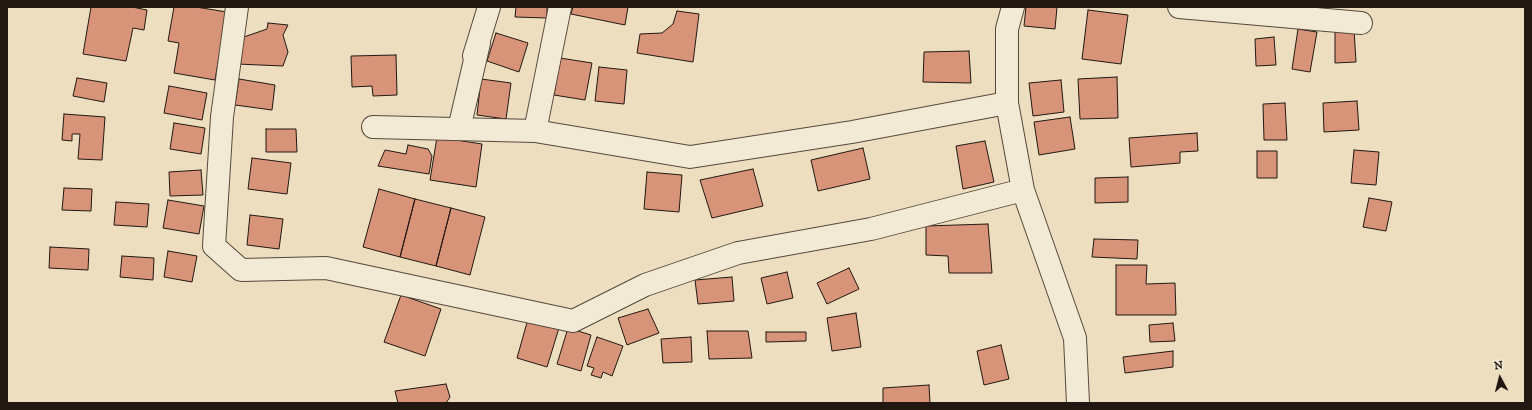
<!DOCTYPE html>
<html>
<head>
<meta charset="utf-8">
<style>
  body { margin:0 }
  #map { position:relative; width:1532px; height:410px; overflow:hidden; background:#eddebf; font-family:"IM FELL DW Pica",serif }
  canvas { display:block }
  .frame { position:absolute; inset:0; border:8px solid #231712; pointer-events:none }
  .north { position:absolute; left:1480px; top:358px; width:40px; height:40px; -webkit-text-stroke:3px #f3ead5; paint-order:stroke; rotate:353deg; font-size:11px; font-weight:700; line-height:16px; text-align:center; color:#231712 }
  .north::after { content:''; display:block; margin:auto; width:14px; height:18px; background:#231712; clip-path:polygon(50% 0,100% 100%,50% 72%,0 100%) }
</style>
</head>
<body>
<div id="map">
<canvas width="1532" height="410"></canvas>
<div class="frame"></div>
<div class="north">N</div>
</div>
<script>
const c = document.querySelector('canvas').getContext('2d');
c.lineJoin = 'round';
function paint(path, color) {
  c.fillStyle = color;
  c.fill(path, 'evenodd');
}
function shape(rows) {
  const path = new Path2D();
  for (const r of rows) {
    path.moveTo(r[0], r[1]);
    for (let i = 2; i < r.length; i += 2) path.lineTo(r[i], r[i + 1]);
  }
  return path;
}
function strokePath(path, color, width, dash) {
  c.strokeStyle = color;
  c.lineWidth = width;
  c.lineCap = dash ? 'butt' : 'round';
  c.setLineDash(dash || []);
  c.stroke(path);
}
const building = shape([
  [91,7,132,7,147,10,144,30,133,28,126,61,83,54,91,7],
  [174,7,196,7,227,12,215,80,174,73,179,43,168,41,174,7],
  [516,7,547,7,547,18,515,17,516,7],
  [573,7,628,7,625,25,571,14,573,7],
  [1026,7,1057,7,1055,29,1024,26,1026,7],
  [1088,10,1128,15,1121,64,1082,59,1088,10],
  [677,11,699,14,693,62,637,53,640,34,662,33,673,24,677,11],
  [268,23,288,25,283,35,288,52,283,66,237,64,238,39,267,29,268,23],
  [1298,29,1317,32,1310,72,1292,69,1298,29],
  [1335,29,1354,29,1356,62,1335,63,1335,29],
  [496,33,528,43,519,72,487,61,496,33],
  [1274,37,1276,65,1256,66,1255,39,1274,37],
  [969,51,971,83,923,82,924,52,969,51],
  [396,55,397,95,373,96,372,86,352,87,351,56,396,55],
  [560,58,592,63,585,100,554,95,560,58],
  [599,67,627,70,624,104,595,101,599,67],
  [1117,77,1118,118,1080,119,1078,79,1117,77],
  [77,78,107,83,104,102,73,96,77,78],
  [239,79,275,85,272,110,235,105,239,79],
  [481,79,511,83,506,119,477,115,481,79],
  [1061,80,1064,112,1033,116,1029,83,1061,80],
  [169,86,207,93,202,120,164,113,169,86],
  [1357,101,1359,130,1324,132,1323,103,1357,101],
  [1285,103,1287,140,1264,140,1263,104,1285,103],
  [64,114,105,117,102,160,78,159,80,134,72,134,72,141,62,140,64,114],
  [1070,117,1075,149,1039,155,1034,122,1070,117],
  [174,123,205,128,201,154,170,149,174,123],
  [266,129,296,129,297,152,266,152,266,129],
  [1197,133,1198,151,1180,152,1180,163,1131,167,1129,138,1197,133],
  [437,137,482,144,476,187,430,180,437,137],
  [985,141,994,182,963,189,956,146,985,141],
  [408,145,428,149,432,156,429,174,378,166,385,150,406,154,408,145],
  [863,148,870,179,818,191,811,160,863,148],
  [1354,150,1379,152,1376,185,1351,183,1354,150],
  [1257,151,1277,151,1277,178,1257,178,1257,151],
  [252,158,291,163,287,194,248,189,252,158],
  [753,169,763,206,712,218,700,180,753,169],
  [201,170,203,195,170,196,169,172,201,170],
  [647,172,682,175,679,212,644,209,647,172],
  [1128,177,1128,202,1095,203,1095,178,1128,177],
  [64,188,92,189,91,211,62,210,64,188],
  [379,189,415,199,400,257,363,247,379,189],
  [1369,198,1392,202,1386,231,1363,227,1369,198],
  [415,199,451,208,436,266,400,257,415,199],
  [168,200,204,206,199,234,163,228,168,200],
  [116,202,149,204,147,227,114,225,116,202],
  [451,208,485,217,470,275,436,266,451,208],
  [250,215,283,219,279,249,247,245,250,215],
  [988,224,992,273,949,273,948,256,926,255,926,226,988,224],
  [1094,239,1138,240,1137,259,1092,257,1094,239],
  [50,247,89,249,88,270,49,268,50,247],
  [168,251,197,256,192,282,164,277,168,251],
  [122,256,154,258,153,280,120,277,122,256],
  [1116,265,1147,265,1146,284,1175,283,1176,315,1116,315,1116,265],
  [849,268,859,289,827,304,817,283,849,268],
  [787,272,793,298,767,304,761,278,787,272],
  [732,277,734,301,698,304,695,280,732,277],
  [401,295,441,309,425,356,384,342,401,295],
  [648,309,659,333,627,345,618,318,648,309],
  [856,313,861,347,832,351,827,318,856,313],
  [528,319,559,328,547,367,517,358,528,319],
  [1173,323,1175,341,1150,342,1149,325,1173,323],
  [568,328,591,335,581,371,557,364,568,328],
  [707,331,748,331,752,358,709,359,707,331],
  [766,332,806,332,806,341,766,342,766,332],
  [597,337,623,346,612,376,603,372,601,378,591,375,594,368,587,366,597,337],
  [691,337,692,362,663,363,661,339,691,337],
  [1001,345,1009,379,984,385,977,351,1001,345],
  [1173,351,1173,367,1125,373,1123,357,1173,351],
  [446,384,450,397,446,403,398,403,395,391,446,384],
  [929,385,930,403,883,403,883,388,929,385]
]);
const minor = shape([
  [237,7,222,117,214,246,241,270,326,268,573,321,645,285,738,253,871,229,1023,190],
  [1013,7,1007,29,1007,103,1023,190,1075,338,1078,403],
  [1179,7,1361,23],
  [474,56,489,7],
  [373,127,535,131,690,157,852,132,1007,103],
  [459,129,479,43],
  [535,131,560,7]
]);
paint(building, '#d79479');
strokePath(building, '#231712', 1);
strokePath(minor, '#56493d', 24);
strokePath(minor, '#f3ead5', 22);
</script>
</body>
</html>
